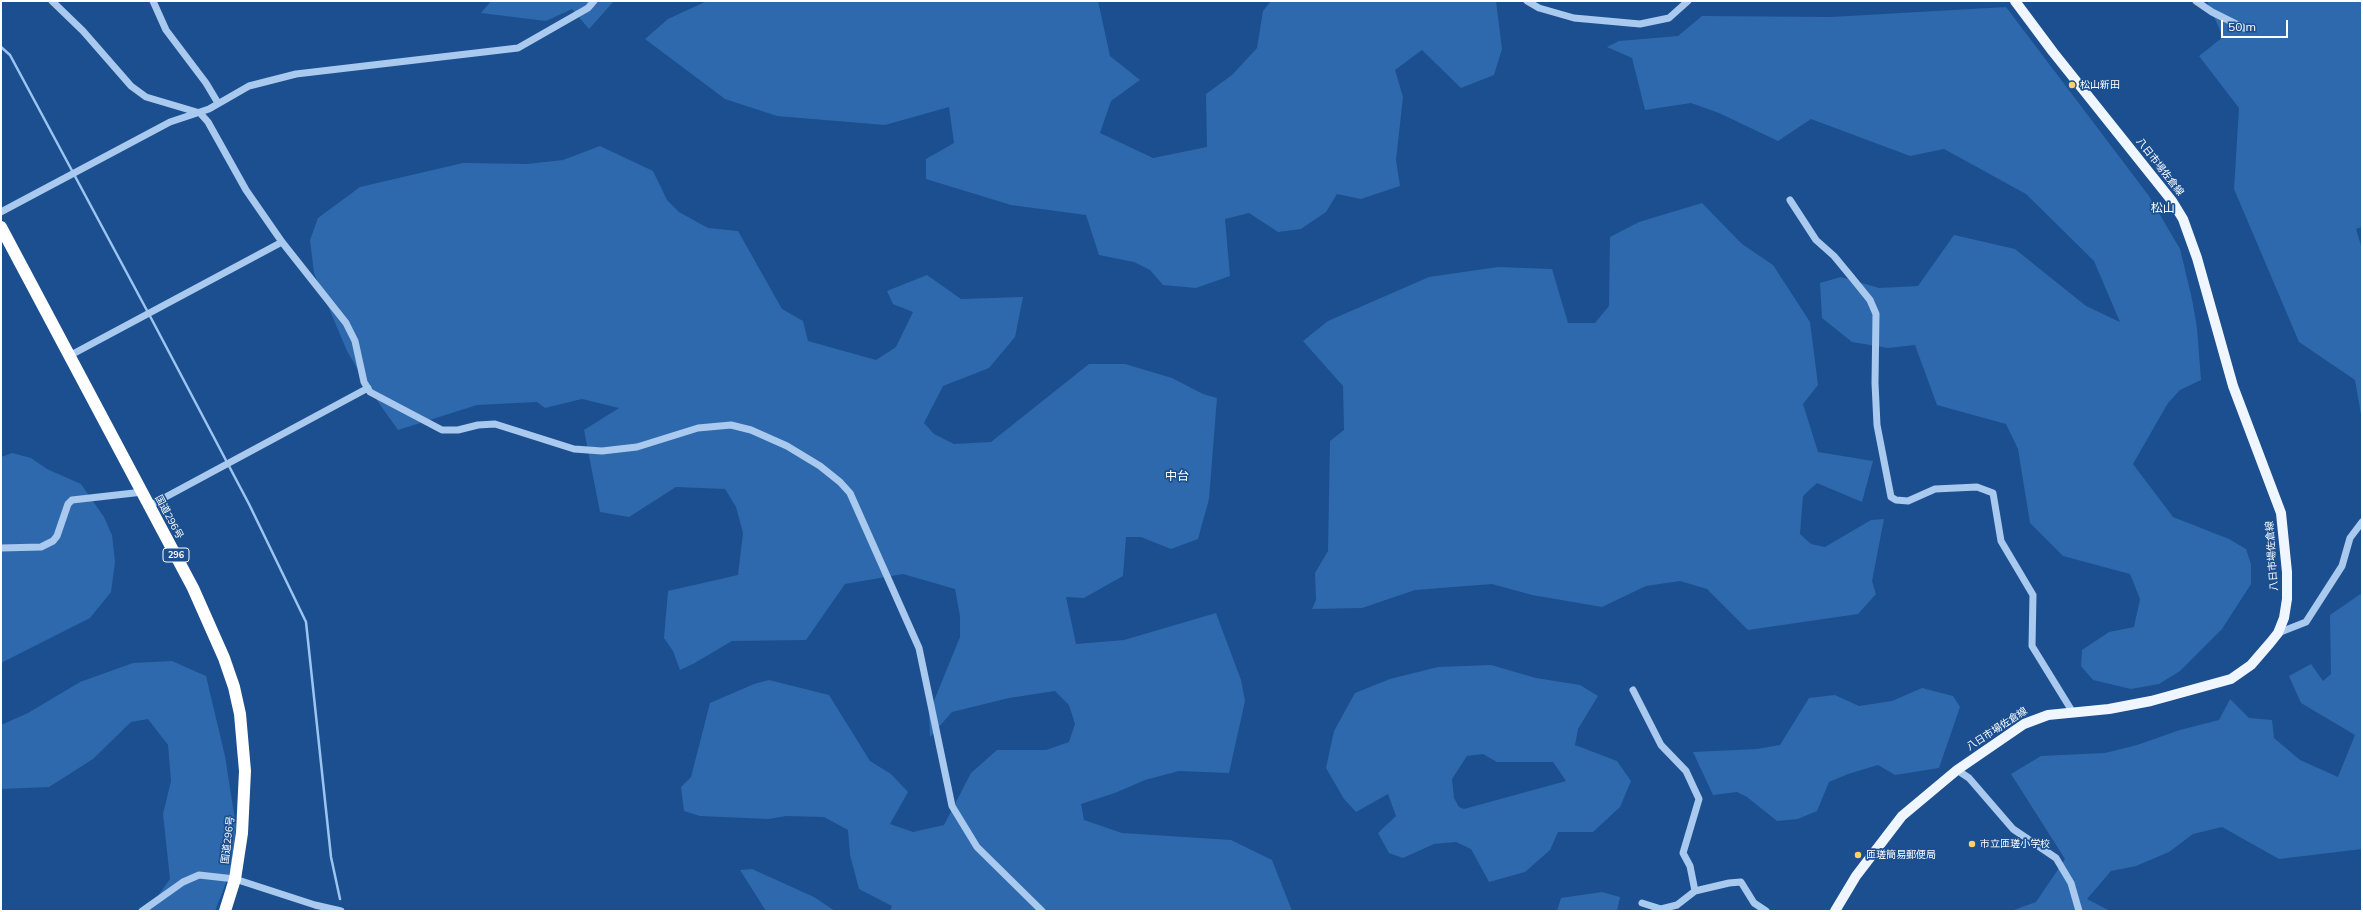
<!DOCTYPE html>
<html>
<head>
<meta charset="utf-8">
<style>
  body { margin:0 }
  #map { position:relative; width:2363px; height:912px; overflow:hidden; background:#1b4f8f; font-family:Mulish,sans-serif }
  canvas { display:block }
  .frame { position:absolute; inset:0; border:2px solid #fff; pointer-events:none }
  .scale { position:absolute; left:2221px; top:20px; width:67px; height:18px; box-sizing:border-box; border:2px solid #fff; border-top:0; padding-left:5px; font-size:12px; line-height:14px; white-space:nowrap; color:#fff; -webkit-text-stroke:3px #1b4f8f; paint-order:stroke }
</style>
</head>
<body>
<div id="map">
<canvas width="2363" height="912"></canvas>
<div class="frame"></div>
<div class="scale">50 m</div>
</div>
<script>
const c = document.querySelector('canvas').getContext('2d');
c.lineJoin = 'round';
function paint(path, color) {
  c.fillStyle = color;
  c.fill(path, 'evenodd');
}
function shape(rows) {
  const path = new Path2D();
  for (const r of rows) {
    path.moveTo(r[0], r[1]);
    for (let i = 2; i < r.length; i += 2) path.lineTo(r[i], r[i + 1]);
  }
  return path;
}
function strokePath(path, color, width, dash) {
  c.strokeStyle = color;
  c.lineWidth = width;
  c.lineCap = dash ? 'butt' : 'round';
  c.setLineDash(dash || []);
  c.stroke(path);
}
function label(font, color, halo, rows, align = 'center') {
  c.font = font + ' Mulish,"Noto Sans JP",sans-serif';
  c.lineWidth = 3.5;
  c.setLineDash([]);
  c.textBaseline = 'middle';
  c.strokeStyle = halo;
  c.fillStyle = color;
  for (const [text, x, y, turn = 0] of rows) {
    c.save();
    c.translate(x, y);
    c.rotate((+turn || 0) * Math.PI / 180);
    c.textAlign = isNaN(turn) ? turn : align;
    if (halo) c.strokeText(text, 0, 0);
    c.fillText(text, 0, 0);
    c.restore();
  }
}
const green = shape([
  [491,1,614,1,589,29,572,9,546,21,481,13],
  [707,1,1098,1,1110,56,1140,80,1111,101,1100,133,1153,158,1207,147,1206,94,1232,75,1257,48,1263,11,1271,1,1496,1,1502,49,1494,75,1461,88,1422,50,1395,70,1403,97,1396,160,1400,186,1361,199,1337,194,1326,212,1301,229,1278,232,1249,213,1225,219,1230,276,1196,288,1163,285,1150,270,1134,262,1099,255,1086,215,1011,205,926,179,926,159,954,143,949,107,885,125,777,116,725,99,645,39,668,19],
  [2207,1,2362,1,2362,227,2356,229,2362,249,2362,420,2355,380,2299,342,2234,189,2239,108,2199,56,2223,37],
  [2006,7,2149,196,2180,249,2192,299,2197,328,2201,380,2180,390,2168,403,2133,464,2173,517,2229,539,2246,549,2251,564,2251,584,2222,629,2180,671,2159,684,2131,689,2093,680,2081,666,2082,650,2109,632,2134,627,2140,599,2130,574,2063,556,2030,523,2018,449,2006,424,1937,405,1915,345,1888,348,1852,342,1822,318,1820,283,1841,277,1879,288,1918,286,1954,235,2015,249,2086,306,2120,322,2094,261,2026,194,1944,149,1910,156,1811,119,1778,141,1719,113,1691,103,1645,110,1632,58,1607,47,1619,41,1678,36,1702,16,1831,17],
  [600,146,653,171,667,200,679,212,708,228,738,231,782,309,803,321,808,341,876,360,896,347,913,312,893,304,887,291,927,275,961,299,1023,297,1015,337,989,368,943,386,924,423,934,434,954,444,991,442,1089,364,1125,364,1172,378,1203,394,1217,398,1209,499,1198,539,1171,549,1141,537,1126,537,1123,576,1084,598,1066,597,1076,644,1124,640,1216,613,1241,680,1245,701,1229,773,1179,771,1145,780,1115,793,1081,804,1084,820,1122,833,1231,840,1272,860,1292,911,890,911,892,906,859,889,850,855,848,830,824,817,786,816,769,819,700,816,684,811,681,787,691,777,710,703,754,684,769,680,829,695,870,761,891,774,908,792,890,824,913,832,944,825,971,773,997,750,1046,750,1069,742,1075,724,1069,705,1055,691,1009,698,952,712,930,737,929,713,960,637,960,616,955,589,903,574,845,584,806,640,732,641,693,664,680,670,673,651,664,638,668,591,738,575,743,533,736,507,725,489,676,487,629,517,600,512,584,430,619,408,582,399,545,408,537,402,477,405,398,430,371,392,347,351,314,273,310,240,318,218,360,187,463,163,527,164,563,160],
  [1702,203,1742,244,1773,265,1810,322,1818,385,1803,404,1818,452,1873,461,1862,502,1817,483,1803,496,1800,534,1811,544,1825,547,1871,520,1884,519,1872,581,1876,594,1858,614,1748,630,1707,589,1680,581,1646,586,1602,607,1532,595,1492,584,1415,590,1362,608,1312,609,1316,600,1315,573,1328,551,1330,441,1344,430,1343,386,1303,341,1328,321,1429,277,1498,267,1552,269,1568,323,1595,323,1609,306,1610,237,1639,222],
  [12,453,31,458,47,469,81,484,104,517,112,535,115,562,111,592,90,618,1,663,1,457],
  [2362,593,2362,849,2279,859,2222,827,2193,834,2169,852,2136,866,2111,871,2087,899,2110,911,2011,911,2036,902,2065,859,2011,774,2041,756,2105,753,2137,745,2180,730,2219,720,2230,699,2249,718,2272,720,2274,738,2300,760,2338,777,2355,735,2301,703,2289,676,2311,664,2323,681,2331,674,2330,615],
  [172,661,206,676,225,756,236,827,231,870,215,911,147,911,170,879,163,814,171,781,168,745,148,719,131,722,93,759,49,787,1,789,1,725,28,713,80,682,133,663],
  [1491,665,1536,678,1580,685,1598,696,1578,729,1575,745,1617,761,1631,781,1620,807,1593,832,1558,832,1550,850,1525,872,1489,882,1471,849,1456,842,1434,844,1403,858,1389,853,1378,833,1396,816,1388,794,1356,812,1344,799,1326,768,1334,731,1355,693,1390,679,1438,667],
  [1483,754,1497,762,1553,762,1566,781,1464,809,1459,807,1454,798,1452,779,1467,756],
  [1922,688,1953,696,1960,707,1939,768,1895,775,1878,765,1848,774,1829,782,1817,811,1798,819,1777,821,1747,797,1737,792,1713,795,1693,752,1757,749,1780,745,1809,698,1835,695,1859,706,1892,701],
  [752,869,814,897,835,911,766,911,740,870],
  [1602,892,1620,897,1617,911,1557,911,1561,898]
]);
const stream = shape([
  [1,47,10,55,151,318,249,504,306,622,331,857,340,899]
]);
const minor = shape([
  [52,1,83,31,131,86,146,97,200,113,208,122,246,190,282,242,346,323,355,341,364,382,370,392,442,430,458,430,478,425,495,424,574,449,602,451,637,447,698,428,731,425,751,430,787,446,820,466,840,482,850,493,919,648,952,806,977,847,1042,911],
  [153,1,166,30,206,83,218,103],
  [1527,1,1539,8,1574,18,1640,24,1669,18,1688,1],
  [2196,1,2212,12,2244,28],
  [1790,200,1816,240,1834,256,1853,279,1870,300,1876,314,1875,383,1877,425,1891,497,1896,500,1908,501,1935,489,1977,487,1993,493,2001,541,2033,595,2032,646,2072,711],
  [1,212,170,122,209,109,249,86,296,74,518,48,588,8,594,1],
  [69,356,282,242],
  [149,506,368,388],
  [1,548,41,547,53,541,57,536,68,504,72,500,143,492],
  [2278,633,2306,622,2342,566,2350,538,2362,522],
  [1633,690,1661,745,1686,771,1699,799,1683,853,1690,866,1695,891,1729,883,1741,882,1754,903,1766,911],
  [1957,770,1969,778,2013,829,2056,858,2071,883,2079,911],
  [1642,903,1661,909,1677,905,1695,891],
  [142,911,183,882,199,875,235,879,315,905,341,911]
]);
const major = shape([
  [1835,911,1856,876,1902,816,1957,770,2024,724,2048,715,2109,709,2151,701,2231,679,2251,665,2270,643,2278,633,2284,618,2287,599,2287,572,2281,513,2233,386,2197,258,2183,219,2172,201,2053,52,2015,1]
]);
const highway = shape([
  [1,227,193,588,224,658,234,687,240,714,245,771,242,833,235,879,225,911]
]);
const markers = [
  [2072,85,4,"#ffd166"],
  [1972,844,4,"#ffd166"],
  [1858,855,4,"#ffd166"]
];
const shields = [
  [176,555,26]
];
const shieldNames = [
  ["296",176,555]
];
const poiNames = [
  ["松山新田",2080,85],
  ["市立匝瑳小学校",1980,844],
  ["匝瑳簡易郵便局",1866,855]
];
const streetNames = [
  ["八日市場佐倉線",2160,167,52],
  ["国道296号",169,517,62],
  ["八日市場佐倉線",2272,556,-94],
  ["八日市場佐倉線",1997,729,-33],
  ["国道296号",228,840,-83]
];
const quarterNames = [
  ["松山",2163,208],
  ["中台",1177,476]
];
paint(green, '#2e69ad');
strokePath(stream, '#9cc4f0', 2.5);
strokePath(minor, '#a9c9ee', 7);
strokePath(major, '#f0f6ff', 10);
strokePath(highway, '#fff', 12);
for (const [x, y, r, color] of markers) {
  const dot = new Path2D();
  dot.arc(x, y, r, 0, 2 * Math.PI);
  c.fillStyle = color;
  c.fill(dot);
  strokePath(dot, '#1b4f8f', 1.5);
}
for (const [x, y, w] of shields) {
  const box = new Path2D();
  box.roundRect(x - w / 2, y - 7, w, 14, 3);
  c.fillStyle = '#1b4f8f';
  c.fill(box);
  strokePath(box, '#fff', 1);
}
label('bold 9px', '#fff', null, shieldNames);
label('10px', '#fff', '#1b4f8f', poiNames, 'left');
label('10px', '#fff', '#1b4f8f', streetNames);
label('12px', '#fff', '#1b4f8f', quarterNames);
</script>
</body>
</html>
